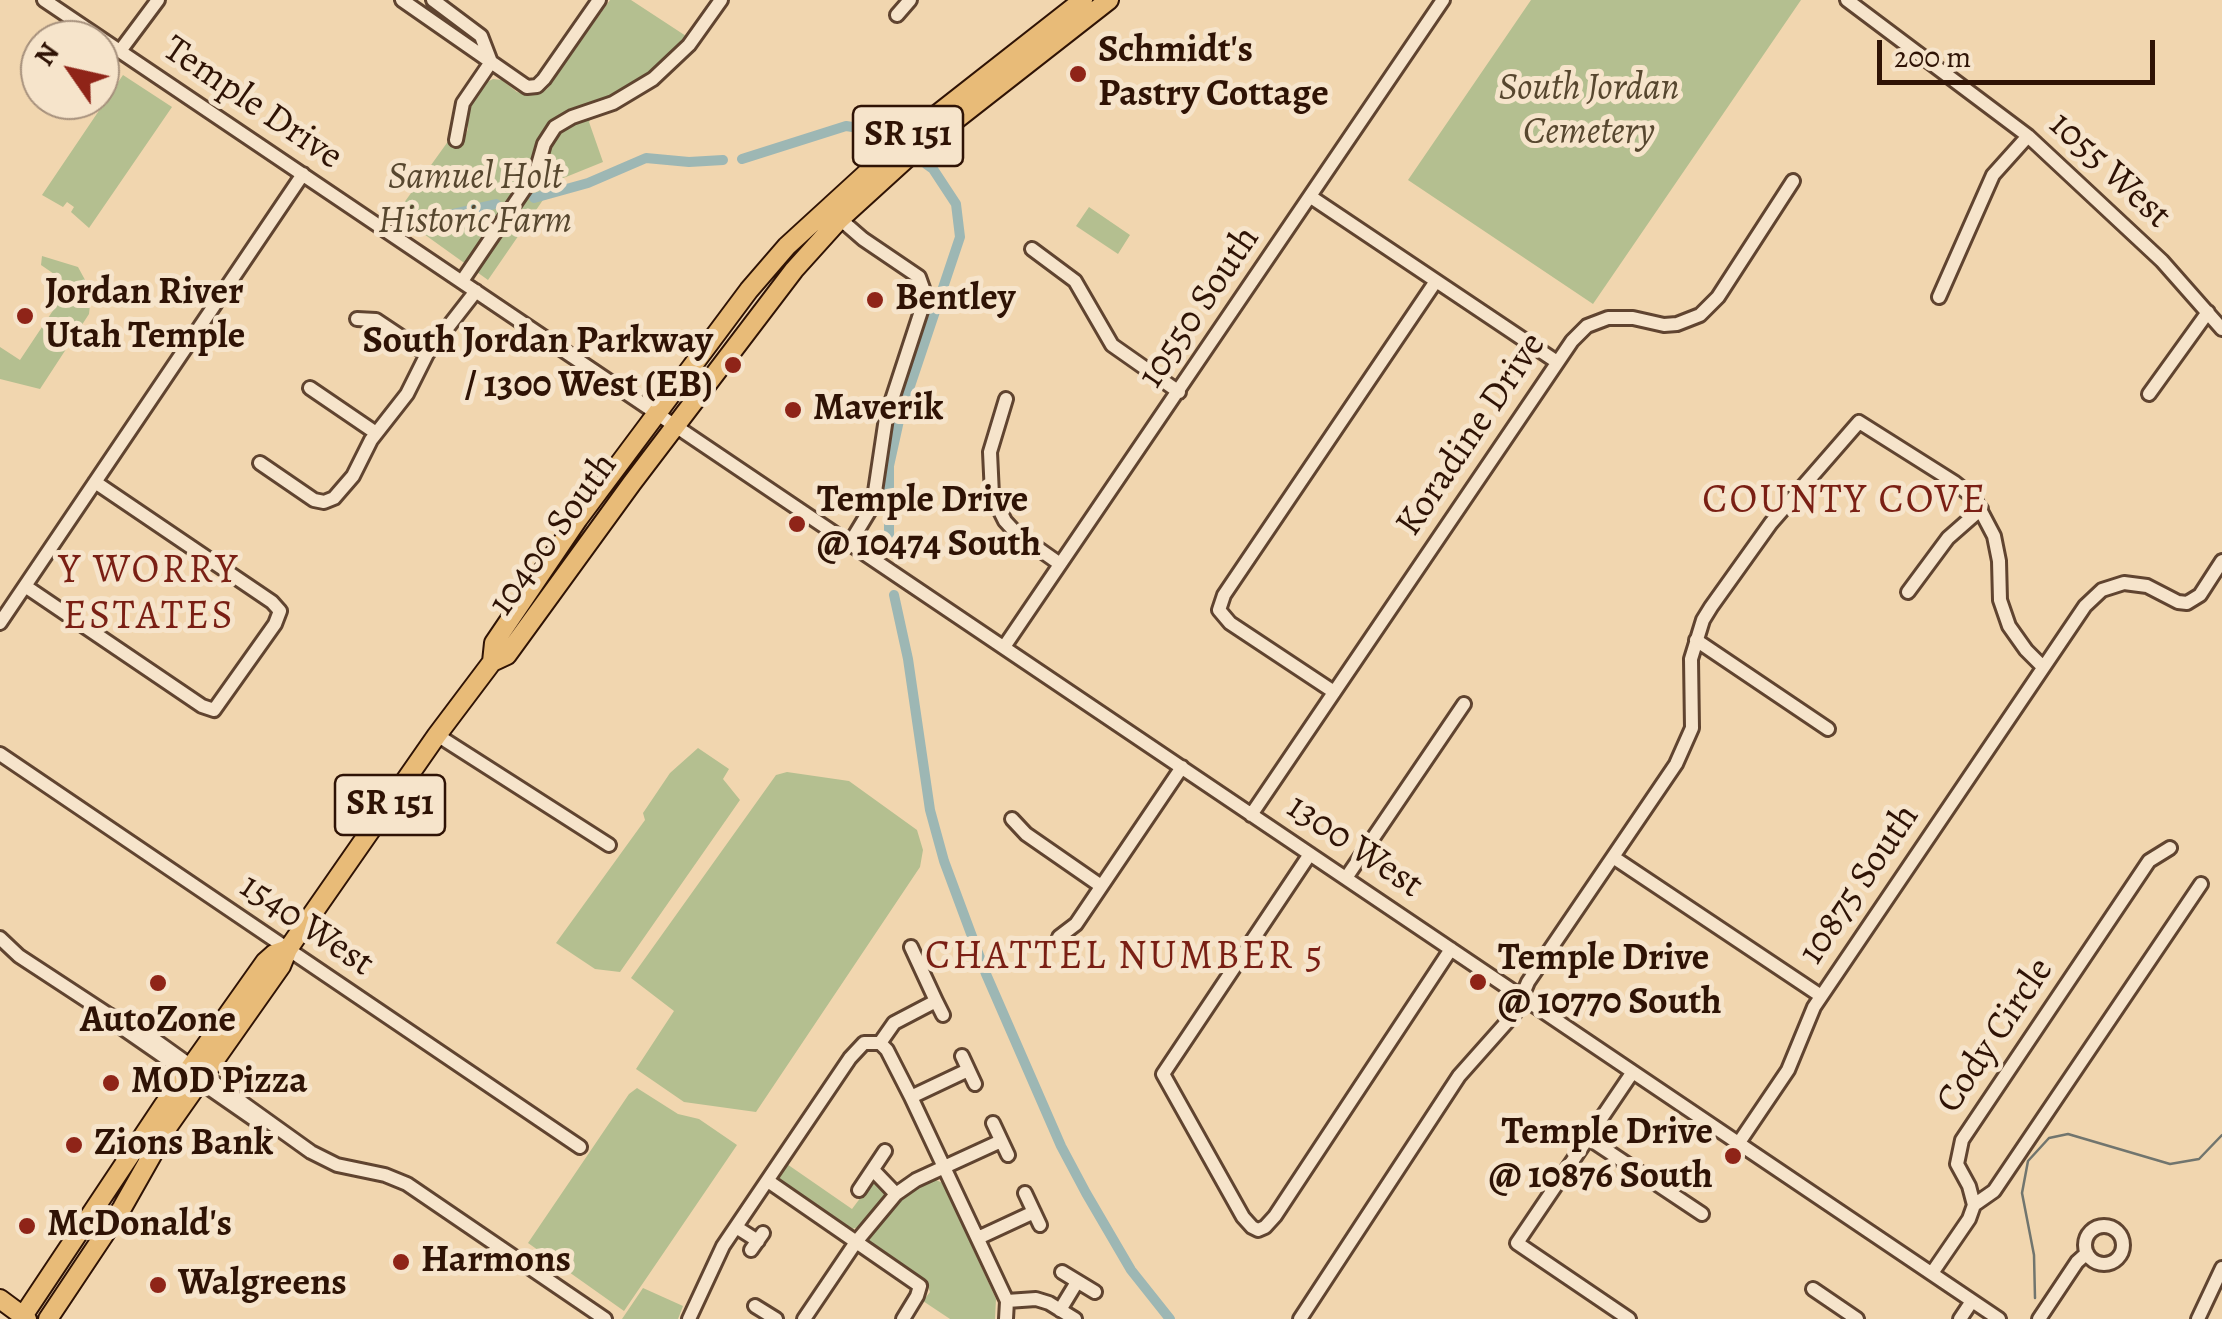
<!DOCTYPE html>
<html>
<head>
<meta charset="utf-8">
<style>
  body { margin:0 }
  #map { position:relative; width:2222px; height:1319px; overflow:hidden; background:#f1d6af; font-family:Alegreya,serif }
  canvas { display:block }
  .north { position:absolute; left:20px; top:20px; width:100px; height:100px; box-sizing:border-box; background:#f6e4cb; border:2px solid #a6907c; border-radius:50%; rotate:304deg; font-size:28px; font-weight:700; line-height:40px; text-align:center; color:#2f1305 }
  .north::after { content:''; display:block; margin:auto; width:35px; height:45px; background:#8f2418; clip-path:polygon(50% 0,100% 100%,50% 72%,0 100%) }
  .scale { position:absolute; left:1877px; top:40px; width:278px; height:45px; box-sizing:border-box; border:5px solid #2f1305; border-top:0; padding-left:12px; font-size:30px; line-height:35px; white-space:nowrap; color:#2f1305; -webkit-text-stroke:8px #f6e4cb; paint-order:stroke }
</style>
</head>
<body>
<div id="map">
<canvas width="2222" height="1319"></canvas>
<div class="north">N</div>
<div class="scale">200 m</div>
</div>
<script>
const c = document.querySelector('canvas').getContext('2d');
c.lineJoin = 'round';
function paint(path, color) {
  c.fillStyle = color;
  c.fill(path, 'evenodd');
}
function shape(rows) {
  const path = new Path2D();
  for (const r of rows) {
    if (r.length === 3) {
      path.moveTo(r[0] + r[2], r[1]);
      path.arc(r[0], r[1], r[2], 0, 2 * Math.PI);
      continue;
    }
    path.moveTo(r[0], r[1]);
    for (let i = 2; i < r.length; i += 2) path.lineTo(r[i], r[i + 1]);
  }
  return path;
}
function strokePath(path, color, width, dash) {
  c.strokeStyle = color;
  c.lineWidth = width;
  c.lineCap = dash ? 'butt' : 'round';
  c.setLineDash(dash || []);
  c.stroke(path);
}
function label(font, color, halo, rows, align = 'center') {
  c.font = font + ' Alegreya,serif';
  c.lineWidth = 10;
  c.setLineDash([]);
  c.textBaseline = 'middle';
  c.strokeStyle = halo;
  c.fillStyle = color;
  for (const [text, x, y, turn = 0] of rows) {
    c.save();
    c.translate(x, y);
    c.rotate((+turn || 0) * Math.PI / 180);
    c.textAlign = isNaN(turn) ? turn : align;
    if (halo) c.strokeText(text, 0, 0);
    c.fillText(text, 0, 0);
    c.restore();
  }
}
const green = shape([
  [610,0,631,0,686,36,661,65,622,91,601,101,589,122,603,162,556,181,488,280,396,214,449,140,461,147,468,129,467,111,487,82,493,79,502,80,517,92,534,95,547,89],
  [1531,0,1801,0,1593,304,1408,180],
  [123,75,172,107,89,228,71,212,74,207,67,202,63,207,42,195],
  [1089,207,1130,235,1118,254,1076,226],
  [42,256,78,267,90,289,90,305,89,314,40,389,0,379,0,347,20,360,70,285,41,265],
  [698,748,729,769,723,779,740,800,620,972,595,969,556,943,645,820,643,813,670,773],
  [787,772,849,781,917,830,923,850,920,867,756,1112,684,1102,636,1069,674,1011,631,978,776,775],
  [637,1088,678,1114,699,1119,737,1145,624,1311,528,1243,629,1094],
  [784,1162,852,1209,873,1181,884,1189,884,1196,859,1227,848,1230,778,1182],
  [931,1178,943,1183,996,1299,995,1319,950,1319,923,1301,930,1292,926,1281,868,1242,868,1236,893,1203],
  [643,1288,683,1306,678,1319,622,1319]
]);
const stream = shape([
  [2035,1298,2034,1255,2022,1193,2028,1161,2049,1138,2068,1134,2170,1164,2199,1159,2222,1135]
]);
const canal = shape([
  [742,159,846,126,886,132],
  [534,198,588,183,646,158,689,162,723,160],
  [413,223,496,204],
  [889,549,889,466,900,416,960,237,956,204,933,169,926,164],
  [894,595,908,659,930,810,944,861,986,974,1061,1146,1086,1193,1131,1270,1170,1319]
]);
const minor = shape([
  [44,0,1999,1319],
  [402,0,527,87,537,86,544,79,599,0],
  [433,0,481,36,491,62],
  [1847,0,2028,136,2162,261,2222,329],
  [897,15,910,0],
  [120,51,158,0],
  [456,140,463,103,491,62],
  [1311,197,1557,362],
  [840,219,863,239,919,277,924,291,923,305,886,418,873,505,850,543],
  [1032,249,1075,281,1112,345,1179,392],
  [462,281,536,172,544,144,555,127,572,117,613,103,653,79,689,45,721,0],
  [1939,297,1993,175,2028,136],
  [357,319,376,320,427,354],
  [310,388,376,433],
  [2149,394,2208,312],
  [1006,399,990,452,992,495,1005,521,1016,533,1060,564],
  [260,463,314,500,324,502,334,498,353,476,371,440,407,394,427,354,476,291],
  [25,586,202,706,214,710,275,624,280,611,272,602,95,482],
  [1908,592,1948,538,1981,509],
  [0,623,303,174],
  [1696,640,1828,729],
  [1004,647,1443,0],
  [1334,692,1230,623,1219,610,1224,595,1436,281],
  [437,735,609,845],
  [0,754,580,1147],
  [1251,815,1572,341,1587,326,1608,318,1633,318,1664,325,1677,324,1700,315,1718,297,1793,181],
  [1012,819,1026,834,1101,886],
  [1310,854,1163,1074,1243,1217,1252,1227,1258,1230,1265,1227,1275,1216,1451,949],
  [1613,857,1821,996],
  [1346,878,1464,704],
  [1059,937,1076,924,1182,767],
  [0,938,19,956,109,1015,152,1038,311,1152,337,1165,385,1175,407,1184,605,1319],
  [936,1001,943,1015],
  [121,1027,261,1124],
  [880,1043,887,1050,911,1097,1007,1301,1006,1319],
  [880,1043,894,1023,936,1001,911,947],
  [962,1056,975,1084],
  [911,1097,968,1070],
  [993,1123,1008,1155],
  [1588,1138,1702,1214],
  [1738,1144,1788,1070,1814,1007,2085,606,2102,590,2124,583,2147,586,2178,602,2187,603,2200,595,2222,561],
  [874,1171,896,1194],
  [768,1181,920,1286,917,1296,903,1319],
  [859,1190,885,1151],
  [1025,1193,1040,1225],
  [1974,1205,1994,1191,2201,884],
  [2104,1245,19],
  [736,1227,758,1241],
  [978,1238,1034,1212],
  [751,1250,763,1233],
  [1062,1272,1095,1292],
  [1932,1273,1969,1219,1974,1205,1969,1186,1957,1164,1962,1140,2149,861,2170,848],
  [1813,1289,1857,1319],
  [1007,1301,1036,1299,1049,1303,1075,1319],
  [755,1306,776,1319],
  [1060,1310,1077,1282],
  [689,1319,723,1246,850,1058,864,1043,880,1043],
  [804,1319,856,1242,896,1194,916,1180,1001,1141],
  [1300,1319,1459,1076,1515,1013,1528,982,1676,764,1692,728,1691,659,1703,620,1711,607,1771,523,1859,422,1954,482,1974,498,1994,536,1999,561,2000,600,2009,626,2026,650,2043,667],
  [1629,1319,1517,1243,1632,1073],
  [1960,1319,1972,1301],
  [2039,1319,2077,1262,2087,1253],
  [2198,1319,2222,1268]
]);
const major = shape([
  [492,662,494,643,578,519,749,290,787,246,893,149,1083,0],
  [0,1299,27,1319],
  [21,1319,163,1106,265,962,274,954,288,949,437,735,492,662,507,655,632,483,794,270,840,219,907,158,1109,0],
  [48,1319,122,1208,169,1125,281,966,288,949]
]);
const markers = [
  [1078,74,10,"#8f2418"],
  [875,300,10,"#8f2418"],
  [25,316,10,"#8f2418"],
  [733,365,10,"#8f2418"],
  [793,410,10,"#8f2418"],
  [797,524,10,"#8f2418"],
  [1478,982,10,"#8f2418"],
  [158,983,10,"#8f2418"],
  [111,1083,10,"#8f2418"],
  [74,1145,10,"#8f2418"],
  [1733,1156,10,"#8f2418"],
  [27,1226,10,"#8f2418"],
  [401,1262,10,"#8f2418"],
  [158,1285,10,"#8f2418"]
];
const shields = [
  [908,136,110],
  [390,805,110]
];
const shieldNames = [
  ["SR 151",908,136],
  ["SR 151",390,805]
];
const poiNames = [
  ["Schmidt's",1098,52],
  ["Pastry Cottage",1098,96],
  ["Jordan River",45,294],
  ["Utah Temple",45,338],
  ["Bentley",895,300],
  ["South Jordan Parkway",713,343,"right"],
  ["/ 1300 West (EB)",713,387,"right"],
  ["Maverik",813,410],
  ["Temple Drive",817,502],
  ["@ 10474 South",817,546],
  ["Temple Drive",1498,960],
  ["@ 10770 South",1498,1004],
  ["AutoZone",158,1022,"center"],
  ["MOD Pizza",131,1083],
  ["Temple Drive",1713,1134,"right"],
  ["@ 10876 South",1713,1178,"right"],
  ["Zions Bank",94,1145],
  ["McDonald's",47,1226],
  ["Harmons",421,1262],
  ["Walgreens",178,1285]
];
const parkNames = [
  ["South Jordan",1589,90],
  ["Cemetery",1589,134],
  ["Samuel Holt",475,179],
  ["Historic Farm",475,223]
];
const streetNames = [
  ["Temple Drive",252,104,34],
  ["1055 West",2109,171,43],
  ["10550 South",1200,308,-56],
  ["Koradine Drive",1472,435,-56],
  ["10400 South",554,535,-54],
  ["1300 West",1354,847,34],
  ["10875 South",1860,885,-56],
  ["1540 West",306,926,34],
  ["Cody Circle",1996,1036,-56]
];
const neighbourhoodNames = [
  ["COUNTY COVE",1845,502],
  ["Y WORRY",149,572],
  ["ESTATES",149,618],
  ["CHATTEL NUMBER 5",1125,958]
];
paint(green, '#b4bf90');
strokePath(stream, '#71756e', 2.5);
strokePath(canal, '#9db7b4', 10);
strokePath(minor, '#604430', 18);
strokePath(major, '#2f1305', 22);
strokePath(minor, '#f6e4cb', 12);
strokePath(major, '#e8bb78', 18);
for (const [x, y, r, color] of markers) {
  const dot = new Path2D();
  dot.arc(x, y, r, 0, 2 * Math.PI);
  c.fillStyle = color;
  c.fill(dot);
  strokePath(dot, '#f6e4cb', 4);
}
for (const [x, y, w] of shields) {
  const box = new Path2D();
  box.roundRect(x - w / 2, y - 30, w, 60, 8);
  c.fillStyle = '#f6e4cb';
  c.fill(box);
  strokePath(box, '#2f1305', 2.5);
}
label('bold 35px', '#2f1305', null, shieldNames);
label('bold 38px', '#2f1305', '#f6e4cb', poiNames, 'left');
label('italic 38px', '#57472f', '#f6e4cb', parkNames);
label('38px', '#2f1305', '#f6e4cb', streetNames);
c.letterSpacing = '2.5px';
label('40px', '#7a1f14', '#f6e4cb', neighbourhoodNames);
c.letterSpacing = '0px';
</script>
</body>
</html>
